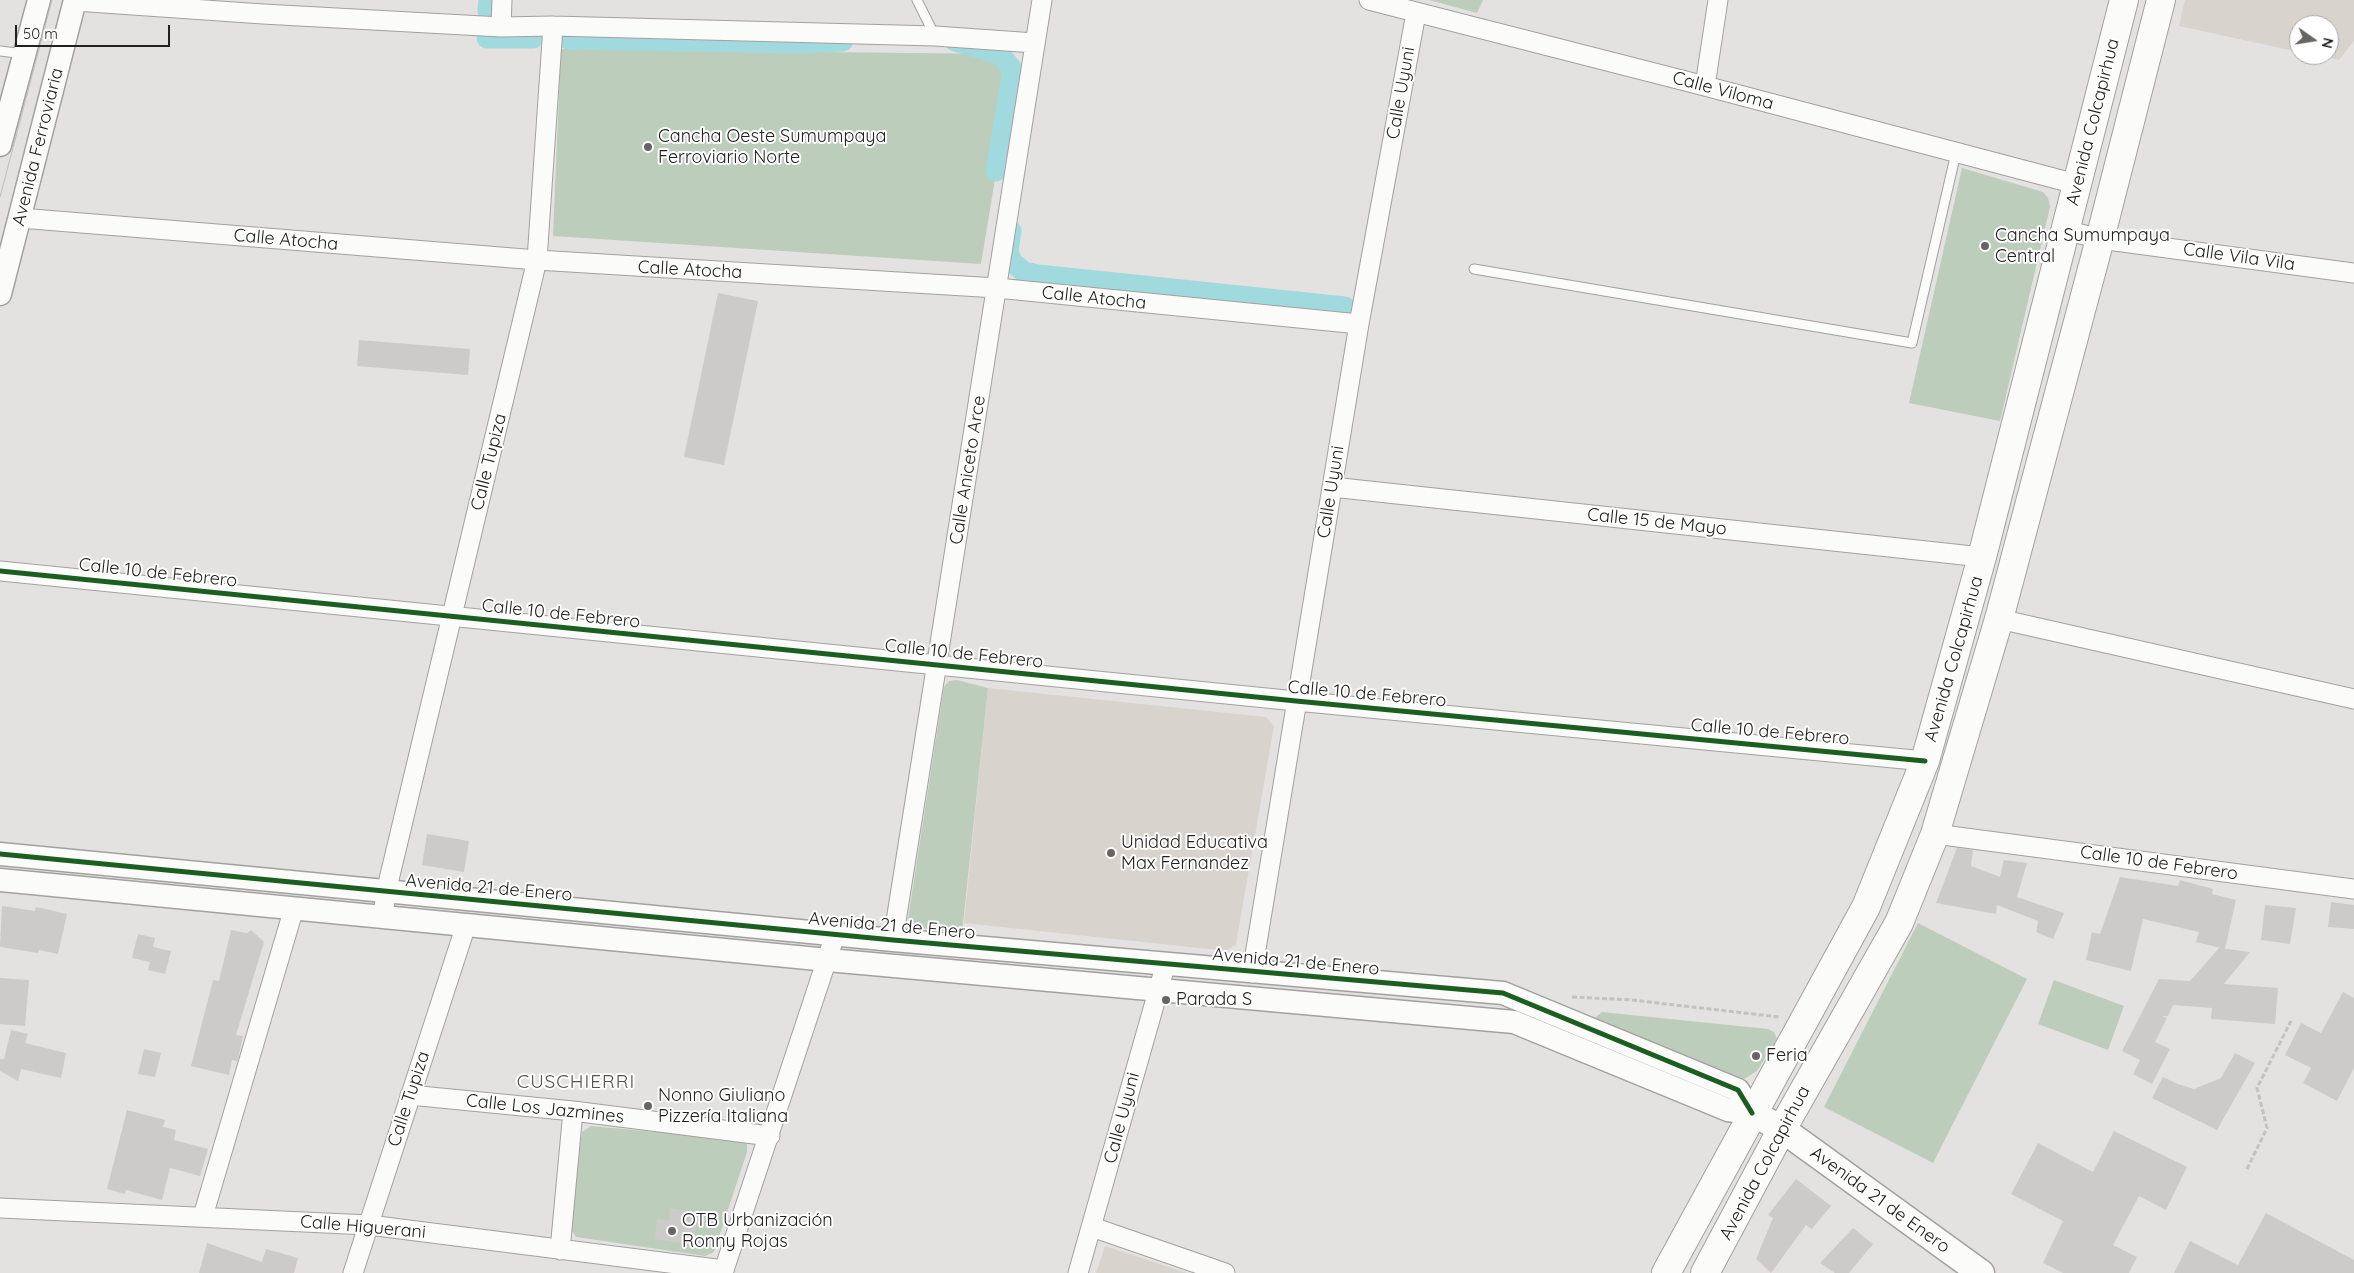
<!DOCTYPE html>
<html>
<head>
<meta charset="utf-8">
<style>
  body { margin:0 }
  #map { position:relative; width:2354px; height:1273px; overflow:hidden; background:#e4e2e0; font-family:Quicksand,sans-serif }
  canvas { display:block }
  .north { position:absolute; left:2289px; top:15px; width:50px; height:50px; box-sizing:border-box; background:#fff; border:1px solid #a7a6a5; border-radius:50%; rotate:103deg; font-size:14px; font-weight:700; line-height:20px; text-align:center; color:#22211f }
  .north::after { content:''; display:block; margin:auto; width:18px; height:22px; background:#666563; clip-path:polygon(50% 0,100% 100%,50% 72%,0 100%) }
  .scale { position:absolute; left:15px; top:25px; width:155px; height:22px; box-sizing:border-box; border:2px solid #22211f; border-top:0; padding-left:6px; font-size:15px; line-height:18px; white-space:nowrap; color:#22211f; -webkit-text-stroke:4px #fff; paint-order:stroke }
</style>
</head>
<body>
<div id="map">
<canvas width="2354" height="1273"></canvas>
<div class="north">N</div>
<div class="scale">50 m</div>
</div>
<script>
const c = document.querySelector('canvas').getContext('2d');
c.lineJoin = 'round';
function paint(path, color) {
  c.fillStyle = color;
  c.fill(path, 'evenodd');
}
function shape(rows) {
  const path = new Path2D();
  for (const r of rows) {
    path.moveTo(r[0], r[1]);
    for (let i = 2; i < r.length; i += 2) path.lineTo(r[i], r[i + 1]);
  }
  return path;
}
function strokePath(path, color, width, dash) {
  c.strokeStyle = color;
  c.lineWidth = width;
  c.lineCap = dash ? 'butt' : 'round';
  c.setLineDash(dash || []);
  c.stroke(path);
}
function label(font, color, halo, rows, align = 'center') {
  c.font = font + ' Quicksand,sans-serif';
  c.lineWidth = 4;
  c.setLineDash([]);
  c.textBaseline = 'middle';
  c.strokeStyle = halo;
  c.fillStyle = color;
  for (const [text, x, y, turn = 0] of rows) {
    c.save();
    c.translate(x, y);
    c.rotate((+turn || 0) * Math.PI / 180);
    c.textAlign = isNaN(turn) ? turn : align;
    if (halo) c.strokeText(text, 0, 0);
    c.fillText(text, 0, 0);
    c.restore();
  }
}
const built = shape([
  [2185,0,2354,0,2354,41,2339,60,2315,55,2329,55,2329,25,2299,25,2299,52,2179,26],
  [988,688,1266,717,1274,726,1236,944,1227,951,964,923],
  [1105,1246,1187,1273,1096,1273]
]);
const green = shape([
  [1429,0,1483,0,1477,13],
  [561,49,1000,54,1013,70,981,264,553,236],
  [1962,168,2043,192,2048,198,2050,207,2000,421,1909,403],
  [957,680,988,688,962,933,911,927,908,919,944,687,949,681],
  [1918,923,2027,979,1933,1163,1824,1107],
  [2054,980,2124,1006,2108,1050,2038,1024],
  [1602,1012,1768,1029,1774,1032,1777,1039,1757,1071,1744,1079,1600,1023,1596,1017],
  [591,1126,744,1140,747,1144,747,1152,714,1252,705,1256,576,1237,568,1225,582,1132]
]);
const canal = shape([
  [488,11,489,0],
  [487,38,533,38],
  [568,39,797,43,843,41],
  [955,41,1000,54,1013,70,996,171],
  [1011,231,1008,251,1012,262,1024,272,1038,275,1345,307]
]);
const building = shape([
  [718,293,758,301,724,465,684,457],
  [359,340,470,349,468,375,357,366],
  [427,834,469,841,464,872,422,865],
  [1957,848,1973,850,1971,866,2000,877,2004,860,2027,863,2017,897,2064,913,2053,939,2036,932,2038,921,1997,905,1996,914,1936,903],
  [2120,877,2178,886,2180,880,2213,889,2212,894,2236,900,2225,949,2196,942,2199,932,2143,919,2131,971,2086,960,2092,932,2100,934],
  [2331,902,2354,905,2354,929,2328,927],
  [2265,905,2296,908,2290,944,2261,940],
  [2,906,35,911,36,907,67,914,58,954,39,950,38,953,0,947],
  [231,930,247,933,251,930,264,942,236,1035,243,1036,238,1059,237,1061,232,1060,229,1075,191,1066,213,980,219,981],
  [138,934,155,938,153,947,171,951,165,974,148,970,150,962,132,958],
  [2219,948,2250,952,2224,984,2278,988,2275,1024,2211,1019,2212,1008,2173,1005,2168,1016,2162,1016,2167,1018,2155,1042,2170,1049,2152,1084,2133,1074,2140,1060,2122,1051,2159,979,2190,981],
  [0,978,29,980,25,1026,0,1024],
  [2343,992,2354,998,2354,1068,2337,1101,2303,1083,2311,1068,2285,1055,2301,1023,2321,1033],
  [11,1030,28,1034,25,1043,66,1053,61,1078,21,1069,18,1081,0,1071,0,1059,4,1059],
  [144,1049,161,1053,155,1077,138,1074],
  [2235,1053,2255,1063,2217,1130,2152,1098,2163,1077,2178,1084,2194,1089,2221,1078],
  [127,1110,165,1120,163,1127,176,1130,174,1140,208,1149,200,1176,170,1168,162,1200,126,1190,125,1194,107,1189],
  [2114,1131,2187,1167,2166,1210,2139,1196,2113,1245,2137,1257,2129,1273,2063,1273,2043,1263,2063,1221,2011,1194,2038,1143,2093,1172],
  [1796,1179,1831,1206,1812,1229,1806,1225,1771,1273,1756,1259,1773,1218,1768,1215],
  [670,1208,700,1214,692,1245,655,1239,657,1219,669,1221],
  [2266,1213,2354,1260,2354,1273,2174,1273,2190,1241,2238,1265],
  [1853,1228,1873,1244,1849,1273,1835,1273,1820,1263],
  [207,1243,262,1262,266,1249,298,1258,294,1273,199,1273]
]);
const path = shape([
  [1572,997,1632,1000,1779,1017],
  [2247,1169,2267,1128,2257,1088,2291,1021]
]);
const service = shape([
  [917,0,935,36],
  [0,51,25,54],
  [1474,269,1912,343,1956,153]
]);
const minor = shape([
  [1369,0,1705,86,2076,184],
  [75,1,263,14,501,27,553,26,935,36,1035,43],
  [501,27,502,0],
  [1705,86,1718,0],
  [20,218,537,260,997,288,1359,324],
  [2065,230,2100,239,2354,273],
  [1332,487,1982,557],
  [0,571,1296,701,1925,761],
  [1999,619,2354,699],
  [1935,834,2354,889],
  [383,916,386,892,537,260,553,26],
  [893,940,1042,0],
  [1252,973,1359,324,1416,13],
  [410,1095,573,1111,770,1136],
  [0,1208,369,1225,724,1270],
  [203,1216,294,908],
  [1092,1227,1225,1273],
  [560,1250,573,1111],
  [353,1273,466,925],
  [723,1273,835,935],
  [1078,1273,1166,963]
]);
const tertiary = shape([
  [0,145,39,0],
  [0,294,75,0],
  [0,854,893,940,1503,993,1738,1090,1752,1113],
  [0,880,828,960,1514,1022,1728,1110,1752,1113]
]);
const secondary = shape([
  [1752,1113,1782,1129,1981,1273]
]);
const primary = shape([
  [1666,1273,1866,907,1925,761,1982,557,2124,0],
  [1705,1273,1782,1129,1899,923,1935,834,1999,619,2100,239,2161,0]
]);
const tram = shape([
  [0,197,52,0]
]);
const cycleway = shape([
  [0,571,1296,701,1925,761],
  [0,854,893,940,1503,993,1738,1090,1752,1113]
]);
const markers = [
  [648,147,5,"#666563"],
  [1985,246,5,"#666563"],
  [1111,853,5,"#666563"],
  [1166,1000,5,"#666563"],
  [1756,1056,5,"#666563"],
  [648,1106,5,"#666563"],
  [672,1231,5,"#666563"]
];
const streetNames = [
  ["Calle Viloma",1723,91,15],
  ["Calle Uyuni",1401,93,-80],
  ["Avenida Colcapirhua",2093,122,-76],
  ["Avenida Ferroviaria",38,147,-76],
  ["Calle Atocha",286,240,5],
  ["Calle Vila Vila",2239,257,8],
  ["Calle Atocha",690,270,3],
  ["Calle Atocha",1094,298,6],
  ["Calle Tupiza",489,462,-76],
  ["Calle Aniceto Arce",968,470,-81],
  ["Calle Uyuni",1331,492,-81],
  ["Calle 15 de Mayo",1657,522,6],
  ["Calle 10 de Febrero",158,573,6],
  ["Calle 10 de Febrero",561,614,6],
  ["Calle 10 de Febrero",964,654,6],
  ["Avenida Colcapirhua",1954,659,-74],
  ["Calle 10 de Febrero",1367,694,5],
  ["Calle 10 de Febrero",1770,732,5],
  ["Calle 10 de Febrero",2159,863,8],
  ["Avenida 21 de Enero",489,888,5],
  ["Avenida 21 de Enero",892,926,5],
  ["Avenida 21 de Enero",1296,962,5],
  ["Calle Tupiza",409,1099,-72],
  ["Calle Los Jazmines",545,1109,6],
  ["Calle Uyuni",1122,1118,-75],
  ["Avenida Colcapirhua",1765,1163,-62],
  ["Avenida 21 de Enero",1880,1200,36],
  ["Calle Higuerani",363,1227,5]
];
const poiNames = [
  ["Cancha Oeste Sumumpaya",658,137],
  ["Ferroviario Norte",658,158],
  ["Cancha Sumumpaya",1995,236],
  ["Central",1995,257],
  ["Unidad Educativa",1121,843],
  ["Max Fernandez",1121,864],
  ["Parada S",1176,1000],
  ["Feria",1766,1056],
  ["Nonno Giuliano",658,1096],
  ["Pizzería Italiana",658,1117],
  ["OTB Urbanización",682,1221],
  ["Ronny Rojas",682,1242]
];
const neighbourhoodNames = [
  ["CUSCHIERRI",576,1082]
];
paint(built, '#d9d3cd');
paint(green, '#bdcdbc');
strokePath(canal, '#a0dade', 21);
paint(building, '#cdcbca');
strokePath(service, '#a3a1a0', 11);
strokePath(minor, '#a3a1a0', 21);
strokePath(tertiary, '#a3a1a0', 25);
strokePath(secondary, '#a3a1a0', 29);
strokePath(primary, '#a3a1a0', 30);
strokePath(path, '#c3c2c2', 3, [5, 2.5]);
strokePath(service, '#fbfbfa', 9);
strokePath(minor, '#fbfbfa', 19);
strokePath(tertiary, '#fbfbfa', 22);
strokePath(secondary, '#fbfbfa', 26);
strokePath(primary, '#fbfbfa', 28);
strokePath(tram, '#bfbebe', 1);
strokePath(cycleway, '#1b5e20', 5);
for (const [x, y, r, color] of markers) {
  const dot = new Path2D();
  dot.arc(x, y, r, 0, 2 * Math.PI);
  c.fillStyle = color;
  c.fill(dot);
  strokePath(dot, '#fff', 2);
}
label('18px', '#22211f', '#fff', streetNames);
label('18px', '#22211f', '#fff', poiNames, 'left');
c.letterSpacing = '1px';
label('19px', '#57534f', '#fff', neighbourhoodNames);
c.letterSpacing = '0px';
</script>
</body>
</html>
